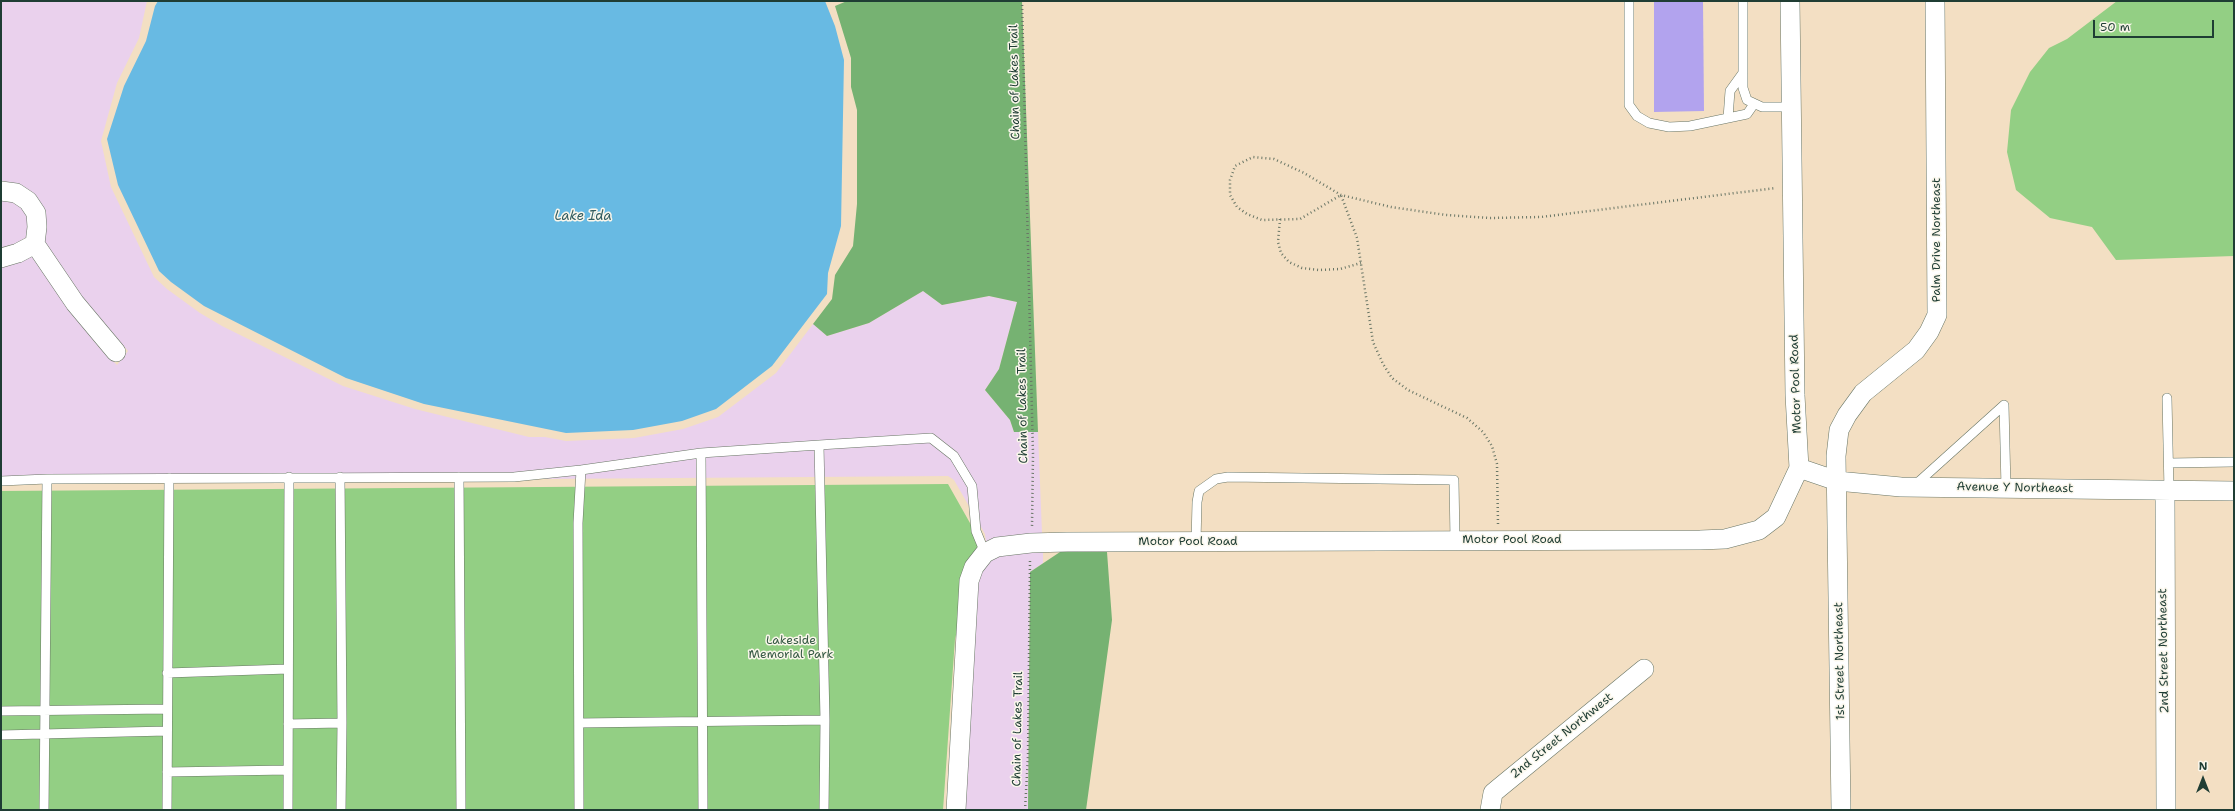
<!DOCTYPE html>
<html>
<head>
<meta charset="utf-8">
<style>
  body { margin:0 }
  #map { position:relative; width:2235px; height:811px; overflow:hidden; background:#f3dfc3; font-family:"Shantell Sans",sans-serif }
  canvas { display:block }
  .frame { position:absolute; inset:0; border:2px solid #1f3d34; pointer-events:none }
  .north { position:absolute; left:2183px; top:759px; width:40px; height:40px; -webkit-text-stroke:3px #fbf7ec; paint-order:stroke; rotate:0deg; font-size:11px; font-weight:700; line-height:16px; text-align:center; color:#1f3d34 }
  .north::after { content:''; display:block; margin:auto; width:14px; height:18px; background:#1f3d34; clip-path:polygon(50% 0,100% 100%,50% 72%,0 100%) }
  .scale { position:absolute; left:2093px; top:20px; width:121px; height:18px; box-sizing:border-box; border:2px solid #1f3d34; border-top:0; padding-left:5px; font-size:12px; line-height:14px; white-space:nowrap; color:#1f3d34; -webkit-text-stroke:3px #fbf7ec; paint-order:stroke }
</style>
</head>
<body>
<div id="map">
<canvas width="2235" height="811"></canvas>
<div class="frame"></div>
<div class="north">N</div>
<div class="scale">50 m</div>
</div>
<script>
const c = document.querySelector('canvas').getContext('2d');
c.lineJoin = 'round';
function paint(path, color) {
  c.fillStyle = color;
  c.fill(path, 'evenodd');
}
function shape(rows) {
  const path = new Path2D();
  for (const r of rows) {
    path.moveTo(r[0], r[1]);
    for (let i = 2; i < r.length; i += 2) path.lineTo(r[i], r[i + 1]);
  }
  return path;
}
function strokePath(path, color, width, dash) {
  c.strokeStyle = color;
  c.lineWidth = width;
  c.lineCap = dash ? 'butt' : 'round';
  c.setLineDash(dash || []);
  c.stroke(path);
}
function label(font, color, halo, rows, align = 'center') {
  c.font = font + ' "Shantell Sans",sans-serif';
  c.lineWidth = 3;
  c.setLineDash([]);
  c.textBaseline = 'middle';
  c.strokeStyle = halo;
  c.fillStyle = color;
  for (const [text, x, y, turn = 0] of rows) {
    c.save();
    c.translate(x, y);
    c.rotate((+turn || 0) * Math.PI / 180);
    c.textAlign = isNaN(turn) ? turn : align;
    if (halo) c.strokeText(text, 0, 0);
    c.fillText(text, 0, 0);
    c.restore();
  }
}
const built = shape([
  [1,1,147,1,139,38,117,83,101,141,111,187,154,277,167,289,200,313,222,326,343,386,415,409,529,437,545,437,566,441,634,438,683,429,718,417,776,373,813,324,827,336,869,323,923,291,942,305,989,296,1017,302,999,369,985,390,1010,420,1014,432,1038,432,1042,533,996,538,986,542,985,534,954,480,948,476,1,483,1,267,20,262,32,256,69,309,99,347,117,365,128,351,81,297,44,241,18,184,1,181],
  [1,200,13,202,23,208,28,217,27,237,15,244,1,248],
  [1031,552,1043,552,1043,563,1030,572,1028,810,965,810,977,583,981,573,990,561,999,556]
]);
const green = shape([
  [2117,1,2234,1,2234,256,2116,260,2092,227,2050,218,2016,190,2007,152,2011,110,2030,72,2049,48,2067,39],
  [948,484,979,539,955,639,943,810,1,810,1,491]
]);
const forest = shape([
  [847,1,1022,1,1038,432,1014,432,1010,420,985,390,999,369,1017,302,989,296,942,305,923,291,869,323,827,336,813,324,832,299,835,275,853,246,857,204,857,110,851,87,851,58,835,6],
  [1060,552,1107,552,1112,620,1086,810,1028,810,1030,572]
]);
const water = shape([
  [158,1,825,1,835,26,844,60,841,226,828,273,827,294,772,366,716,409,682,421,633,430,566,433,424,404,346,378,204,306,171,282,159,271,118,185,107,139,124,86,146,41,155,6]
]);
const building = shape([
  [1654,1,1703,1,1704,111,1654,112]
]);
const path = shape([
  [1022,1,1033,454,1032,526],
  [1280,219,1278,242,1281,253,1289,262,1302,268,1319,270,1340,269,1361,263],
  [1498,524,1497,464,1492,446,1483,432,1467,418,1408,390,1392,378,1383,364,1373,342,1357,238,1341,195,1300,219,1262,220,1247,214,1237,207,1230,195,1230,180,1235,166,1253,157,1274,159,1304,173,1341,195,1391,207,1446,215,1490,218,1541,217,1776,188],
  [1025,810,1028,756,1030,559]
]);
const service = shape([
  [1629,1,1629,105,1637,116,1649,123,1669,127,1690,126,1747,114,1754,104],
  [1743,1,1743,88,1747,100,1762,107,1792,107],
  [1728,118,1730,91,1743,73],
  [2167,398,2169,491],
  [819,445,931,438,954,456,972,486,976,531,985,553],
  [701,453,703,810],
  [2169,463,2234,462],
  [340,477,342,723],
  [459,477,461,810],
  [47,479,514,477,581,470,701,453,819,445,825,720,824,810],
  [1,481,47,479,44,810],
  [1914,486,2004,405,2006,488],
  [1196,542,1197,502,1199,491,1216,479,1228,477,1454,480,1455,541],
  [167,673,288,669],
  [1,711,167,709],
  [579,723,825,720],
  [288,724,342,723,341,810],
  [1,735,167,731],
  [167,772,288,770],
  [167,810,169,478],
  [288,810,289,477],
  [579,810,578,523,581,470]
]);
const minor = shape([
  [1,191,16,193,28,201,36,213,37,227,35,244,18,253,1,258],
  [35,244,75,303,116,352],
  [1799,468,1837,481,1901,487,2234,491],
  [2165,491,2166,810],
  [956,810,969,581,974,567,985,553,997,547,1031,543,1067,542,1700,540,1725,539,1759,530,1776,517,1799,468,1795,395,1790,1],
  [1490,810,1493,793,1499,788,1644,669],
  [1841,810,1836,456,1839,430,1847,415,1863,393,1916,350,1929,332,1937,315,1935,1]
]);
const streetNames = [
  ["Chain of Lakes Trail",1015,82,-91],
  ["Palm Drive Northeast",1937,240,-90],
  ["Motor Pool Road",1796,384,-92],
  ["Chain of Lakes Trail",1023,406,-91],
  ["Avenue Y Northeast",2015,488,1],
  ["Motor Pool Road",1512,540],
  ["Motor Pool Road",1188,542],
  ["2nd Street Northeast",2164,651,-91],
  ["1st Street Northeast",1840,661,-91],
  ["Chain of Lakes Trail",1018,729,-89],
  ["2nd Street Northwest",1562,736,-39]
];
const parkNames = [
  ["Lakeside",791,641],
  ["Memorial Park",791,655]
];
const waterNames = [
  ["Lake Ida",583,217]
];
paint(built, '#ead1ed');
paint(green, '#93cf84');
paint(forest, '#76b272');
paint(water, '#68bae3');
paint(building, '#b2a3ee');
strokePath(service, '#697666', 10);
strokePath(minor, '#697666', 20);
strokePath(path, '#697666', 2.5, [1, 3]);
strokePath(service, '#fff', 9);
strokePath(minor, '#fff', 19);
label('12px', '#1f3d34', '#fbf7ec', streetNames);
label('12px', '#365a44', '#fbf7ec', parkNames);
label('italic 13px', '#315c60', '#fbf7ec', waterNames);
</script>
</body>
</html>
